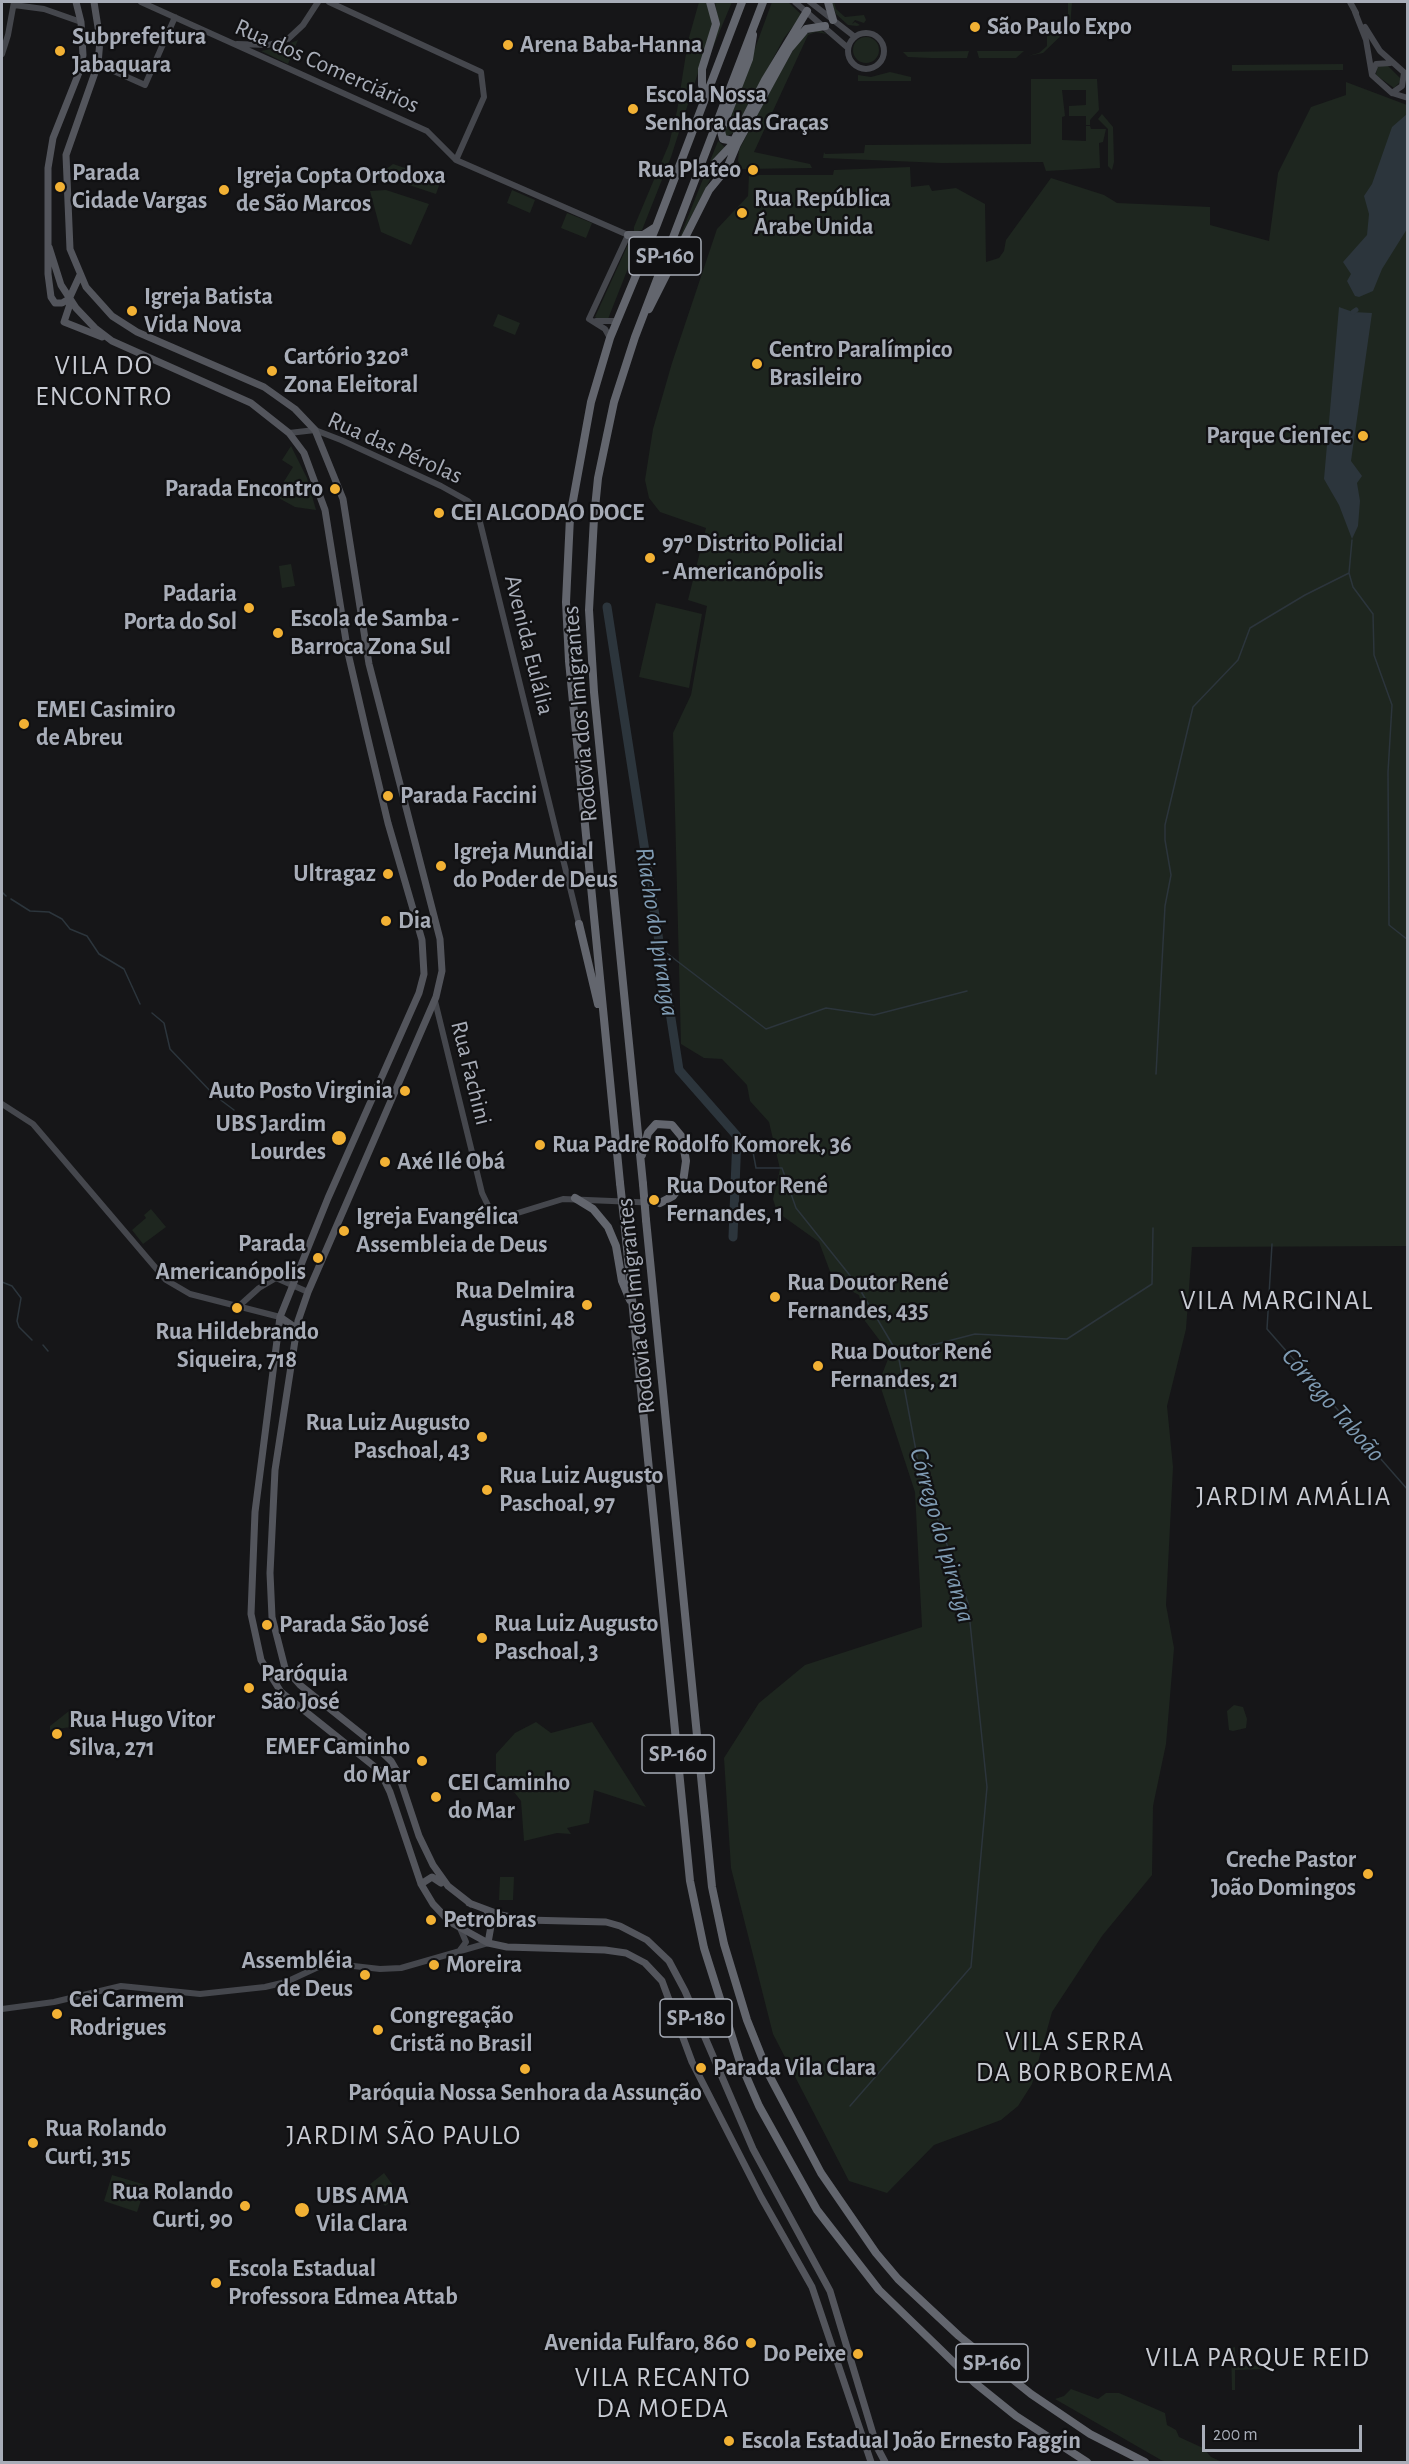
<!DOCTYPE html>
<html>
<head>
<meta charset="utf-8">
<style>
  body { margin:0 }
  #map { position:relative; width:1409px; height:2464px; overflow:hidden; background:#161618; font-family:"Alegreya Sans",sans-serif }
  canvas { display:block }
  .frame { position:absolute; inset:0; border:3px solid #a8adb8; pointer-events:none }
  .scale { position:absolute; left:1202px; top:2425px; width:160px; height:27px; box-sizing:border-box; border:3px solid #a8adb8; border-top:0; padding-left:8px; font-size:18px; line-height:21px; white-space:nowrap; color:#a8adb8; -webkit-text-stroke:4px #111113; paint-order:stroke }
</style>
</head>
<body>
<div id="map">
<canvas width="1409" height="2464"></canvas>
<div class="frame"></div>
<div class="scale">200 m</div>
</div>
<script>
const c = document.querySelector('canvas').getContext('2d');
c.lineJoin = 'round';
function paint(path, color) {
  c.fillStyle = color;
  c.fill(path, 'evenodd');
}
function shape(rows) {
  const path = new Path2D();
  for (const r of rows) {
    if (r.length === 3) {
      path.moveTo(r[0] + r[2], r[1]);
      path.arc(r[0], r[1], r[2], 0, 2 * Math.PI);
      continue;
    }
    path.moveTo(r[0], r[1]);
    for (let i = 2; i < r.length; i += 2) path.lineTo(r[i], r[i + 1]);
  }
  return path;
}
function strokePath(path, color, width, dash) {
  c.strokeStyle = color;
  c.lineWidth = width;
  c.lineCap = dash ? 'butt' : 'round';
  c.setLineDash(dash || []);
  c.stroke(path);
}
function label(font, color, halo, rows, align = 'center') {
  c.font = font + ' "Alegreya Sans",sans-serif';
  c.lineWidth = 4.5;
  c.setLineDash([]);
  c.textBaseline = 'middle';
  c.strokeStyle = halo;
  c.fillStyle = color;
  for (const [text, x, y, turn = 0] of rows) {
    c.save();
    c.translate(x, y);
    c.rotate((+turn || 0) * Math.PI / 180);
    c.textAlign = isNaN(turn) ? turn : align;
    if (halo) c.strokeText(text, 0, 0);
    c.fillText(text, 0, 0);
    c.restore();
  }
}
const green = shape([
  [699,2,707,2,713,26,671,157,642,230,634,232,634,227,669,144,677,111,688,41],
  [715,2,732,2,706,64,719,26],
  [772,2,788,2,802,15,784,38,733,133,726,137,724,133],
  [831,2,834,2,836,9,845,17,864,15,866,20,864,23,855,20,852,24,855,22,860,25,857,26,848,25,836,14],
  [1068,2,1072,2,1070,27,1043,53,1028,56,1039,53,1047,46,1047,33,1063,22,1063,14,1068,14],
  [820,30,827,34,816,32,808,35,754,152,810,164,812,168,742,169,738,161,739,150,765,100,796,45,807,34],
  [866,50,13],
  [298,40,288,64,261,51,281,47],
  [969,51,967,58,931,58,908,57,903,52],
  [977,51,1024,51,1016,58,979,58],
  [1343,64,1343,70,1232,71,1232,65],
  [1387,65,1402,80,1394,88,1376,75,1377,67],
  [890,72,911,77,911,81,858,81,858,75,871,77],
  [1031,79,1097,79,1099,110,1090,120,1090,125,1086,125,1086,116,1069,116,1069,106,1086,105,1086,90,1062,90,1065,116,1062,117,1062,140,1086,141,1086,126,1090,126,1091,129,1106,129,1103,142,1099,143,1100,168,1046,171,1043,162,942,163,823,158,824,152,825,154,864,153,865,145,1031,144],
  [1346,82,1407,105,1407,1246,1192,1247,1186,1329,1167,1406,1173,1467,1166,1605,1174,1648,1166,1744,1153,1806,1152,1875,1102,1936,1052,2012,1032,2084,1018,2106,1001,2120,934,2145,887,2193,849,2181,773,2034,731,1868,724,1758,759,1703,805,1665,922,1627,915,1492,879,1382,890,1354,865,1321,859,1295,834,1282,819,1242,777,1212,773,1199,780,1169,769,1122,750,1101,747,1085,722,1059,704,1058,681,1044,673,733,691,695,707,606,688,600,706,528,660,512,649,498,645,480,653,429,672,363,717,229,748,196,749,175,833,175,834,170,910,167,911,187,929,185,932,191,956,188,985,204,986,262,999,258,1004,251,1006,240,1051,178,1104,195,1117,203,1210,207,1210,225,1269,241,1278,173,1311,107,1346,95],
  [1102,114,1113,127,1114,162,1112,170,1108,166,1108,129,1098,119],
  [718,141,726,148,711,166,713,174,678,242],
  [393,164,441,180,436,194,388,178,377,178,377,176],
  [386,190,429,204,411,245,381,232,370,191],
  [512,190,535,200,530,213,507,203],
  [567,213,592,223,586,238,561,228],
  [630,240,638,243,608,319,598,319,595,317],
  [498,314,520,323,515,335,493,326],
  [291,446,307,478,316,510,295,507,275,496,293,467,282,460],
  [291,564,295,586,282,588,279,566],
  [656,603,702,614,689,688,639,677],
  [151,1209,166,1227,143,1244,132,1230,146,1218,144,1215],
  [1234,1705,1243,1707,1247,1719,1246,1728,1233,1731,1229,1730,1227,1711],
  [69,1711,79,1722,78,1726,50,1730,50,1726],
  [536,1722,551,1733,592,1722,646,1807,594,1790,589,1823,567,1828,571,1834,557,1833,524,1841,521,1801,511,1788,496,1787,496,1754,515,1733],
  [500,1877,514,1877,513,1900,499,1900],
  [384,2173,400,2195,385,2206,369,2185],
  [112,2175,146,2185,137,2212,104,2201],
  [1235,2347,1235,2367,1260,2365,1266,2361,1261,2369,1235,2370,1235,2390,1232,2390,1231,2348],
  [1071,2389,1098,2399,1106,2393,1119,2393,1165,2413,1167,2425,1176,2430,1179,2437,1203,2448,1211,2457,1222,2462,1167,2462,1161,2460,1055,2399,1064,2396]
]);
const water = shape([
  [1407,114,1407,229,1382,269,1373,291,1359,297,1355,296,1347,281,1351,274,1343,262,1367,235,1369,214,1364,196,1372,184,1392,127],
  [1339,307,1353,312,1372,313,1351,461,1362,476,1357,483,1360,501,1358,526,1352,539,1339,505,1324,479]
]);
const stream = shape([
  [1352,540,1349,573,1353,587,1373,614,1374,655,1392,705,1388,772,1389,925,1408,940],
  [2,892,6,896],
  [11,899,30,911,49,912,62,919,70,929,87,936,99,954,124,969,140,1004],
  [660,948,766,1029,826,1008,874,1015,967,991],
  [152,1013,164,1023,170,1049,214,1095,234,1110],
  [1156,1074,1165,906,1171,875,1165,840,1165,825,1193,707,1238,660,1250,628,1305,595,1349,573],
  [737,1136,751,1141,756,1168,782,1168,796,1208,856,1283,898,1354,919,1467,968,1603,987,1787,971,1967,850,2106],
  [1272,1244,1267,1329,1408,1490],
  [2,1282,12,1286,21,1298,17,1321,19,1327,32,1340],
  [43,1345,48,1351],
  [898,1354,975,1334,1067,1339,1152,1284,1153,1228]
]);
const canal = shape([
  [1353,312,1356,310]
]);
const river = shape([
  [607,607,679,1070,737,1136,733,1237]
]);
const secondary = shape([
  [141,2,427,131,456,160,628,235,589,319],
  [329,2,481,72,484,97,456,160],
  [795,2,848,48],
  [810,2,855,37],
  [1350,2,1356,13],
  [14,5,44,9,81,22],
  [1355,12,1366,40,1372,75,1392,93,1408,98],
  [1365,27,1380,51,1408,76],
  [866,51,18],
  [237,44,268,45,288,39,303,25,318,2],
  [2,54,8,35,14,2],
  [98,64,145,85,175,17],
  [1372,74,1376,64,1390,63],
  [1392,93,1402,86,1404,73],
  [589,319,605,329,610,338],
  [596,321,617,321],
  [289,433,315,430,341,440,441,486,468,501,477,510,579,924],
  [435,1001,482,1193,495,1220,563,1199,660,1203],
  [2,1104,33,1124,166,1280,190,1294,280,1317],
  [239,1306,259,1288,276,1278,308,1292],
  [460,1928,466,1942,460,1950],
  [2,2009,54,2002,121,1986,200,1994,265,1987,286,1982,327,1963,380,1969,401,1968,488,1943]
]);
const primary = shape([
  [76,2,81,22,83,55,80,70,53,138,48,168,48,274,51,297,55,303,62,303,69,299,80,275],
  [94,2,100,40,98,64,66,155,70,249,86,287,112,316,137,332,264,387,295,409,315,430,343,499,369,664,440,939,442,971,436,997,308,1292,298,1321,275,1470,270,1573,272,1617,285,1668,300,1685,369,1740,391,1761,398,1773,419,1836,433,1865,448,1886,471,1904],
  [49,247,61,285,76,308,95,328,112,341,251,403,289,433,304,453,325,510,348,653,367,735,388,823,422,940,424,974,419,993,328,1198,280,1317,255,1512,251,1614,261,1660,281,1692,380,1771,390,1792,421,1884,433,1904,450,1922,488,1943,507,1947,605,1950,626,1953,645,1963,662,1981,692,2062,761,2197,812,2287,871,2462],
  [71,301,64,322,102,337],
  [280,1317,293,1326,293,1333],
  [421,1884,432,1877,441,1883],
  [469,1903,501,1915,526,1920,606,1922,620,1926,647,1940,669,1961,685,1991,753,2149,830,2291,877,2447,885,2462],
  [487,1911,491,1926,488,1943]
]);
const highway = shape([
  [828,2,833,20],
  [705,94,702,85,702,69,716,24,710,2],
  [734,141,723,139,721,131,749,59,753,35],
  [723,174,715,170,714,164,731,146,765,80,807,11],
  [628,235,643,235,654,228],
  [649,309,709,190,727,168,737,144,789,49,806,29,825,26],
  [579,924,598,1004],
  [642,1155,648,1133,656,1124,672,1125,682,1137,686,1161,683,1182,673,1196,660,1203],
  [620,1183,569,661,566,602,570,517,591,402,610,338,656,227,742,2],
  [643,1184,594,692,589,610,594,518,598,478,614,402,635,337,763,2],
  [575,1198,593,1209,608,1227,616,1246,622,1281,630,1300],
  [624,1219,690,1881,704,1948,740,2062,759,2106,817,2210,879,2290,975,2383,1016,2416,1087,2462],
  [646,1220,712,1887,724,1944,747,2020,769,2075,821,2173,876,2253,898,2279,959,2336,1031,2394,1090,2434,1145,2462]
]);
const highwayBridge = shape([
  [620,1183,624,1219],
  [643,1184,646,1220]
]);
const markers = [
  [975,27,6,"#f2b134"],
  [508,45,6,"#f2b134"],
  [60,51,6,"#f2b134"],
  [633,109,6,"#f2b134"],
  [753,170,6,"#f2b134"],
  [60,187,6,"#f2b134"],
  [224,190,6,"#f2b134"],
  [742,213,6,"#f2b134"],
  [132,311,6,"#f2b134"],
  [757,364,6,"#f2b134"],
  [272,371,6,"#f2b134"],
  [1363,436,6,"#f2b134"],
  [335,489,6,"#f2b134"],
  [439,513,6,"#f2b134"],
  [650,558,6,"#f2b134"],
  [249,608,6,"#f2b134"],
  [278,633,6,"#f2b134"],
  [24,724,6,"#f2b134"],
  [388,796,6,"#f2b134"],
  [441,866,6,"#f2b134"],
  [388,874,6,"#f2b134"],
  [386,921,6,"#f2b134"],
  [405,1091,6,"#f2b134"],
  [339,1138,8,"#f2b134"],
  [540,1145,6,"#f2b134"],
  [385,1162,6,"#f2b134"],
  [654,1200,6,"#f2b134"],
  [344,1231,6,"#f2b134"],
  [318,1258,6,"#f2b134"],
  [775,1297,6,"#f2b134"],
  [587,1305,6,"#f2b134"],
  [237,1308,6,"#f2b134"],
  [818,1366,6,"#f2b134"],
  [482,1437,6,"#f2b134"],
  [487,1490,6,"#f2b134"],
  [267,1625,6,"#f2b134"],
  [482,1638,6,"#f2b134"],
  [249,1688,6,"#f2b134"],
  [57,1734,6,"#f2b134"],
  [422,1761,6,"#f2b134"],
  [436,1797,6,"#f2b134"],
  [1368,1874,6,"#f2b134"],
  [431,1920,6,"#f2b134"],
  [434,1965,6,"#f2b134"],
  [365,1975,6,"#f2b134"],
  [57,2014,6,"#f2b134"],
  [378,2030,6,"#f2b134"],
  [701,2068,6,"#f2b134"],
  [525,2069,6,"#f2b134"],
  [33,2143,6,"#f2b134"],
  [245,2206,6,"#f2b134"],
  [302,2210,8,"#f2b134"],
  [216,2283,6,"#f2b134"],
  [751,2343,6,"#f2b134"],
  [858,2354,6,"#f2b134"],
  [729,2441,6,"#f2b134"]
];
const shields = [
  [665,256,72],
  [678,1754,72],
  [696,2018,72],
  [992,2363,72]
];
const shieldNames = [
  ["SP-160",665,256],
  ["SP-160",678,1754],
  ["SP-180",696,2018],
  ["SP-160",992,2363]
];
const poiNames = [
  ["São Paulo Expo",987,27],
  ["Subprefeitura",72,37],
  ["Jabaquara",72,65],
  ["Arena Baba-Hanna",520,45],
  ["Escola Nossa",645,95],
  ["Senhora das Graças",645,123],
  ["Rua Plateo",741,170,"right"],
  ["Parada",72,173],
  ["Cidade Vargas",72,201],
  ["Igreja Copta Ortodoxa",236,176],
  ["de São Marcos",236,204],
  ["Rua República",754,199],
  ["Árabe Unida",754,227],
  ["Igreja Batista",144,297],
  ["Vida Nova",144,325],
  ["Centro Paralímpico",769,350],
  ["Brasileiro",769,378],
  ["Cartório 320ª",284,357],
  ["Zona Eleitoral",284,385],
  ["Parque CienTec",1351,436,"right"],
  ["Parada Encontro",323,489,"right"],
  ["CEI ALGODAO DOCE",451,513],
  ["97º Distrito Policial",662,544],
  ["- Americanópolis",662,572],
  ["Padaria",237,594,"right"],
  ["Porta do Sol",237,622,"right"],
  ["Escola de Samba -",290,619],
  ["Barroca Zona Sul",290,647],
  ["EMEI Casimiro",36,710],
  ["de Abreu",36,738],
  ["Parada Faccini",400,796],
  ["Igreja Mundial",453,852],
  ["do Poder de Deus",453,880],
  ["Ultragaz",376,874,"right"],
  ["Dia",398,921],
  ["Auto Posto Virginia",393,1091,"right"],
  ["UBS Jardim",326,1124,"right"],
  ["Lourdes",326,1152,"right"],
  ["Rua Padre Rodolfo Komorek, 36",552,1145],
  ["Axé Ilé Obá",397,1162],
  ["Rua Doutor René",666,1186],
  ["Fernandes, 1",666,1214],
  ["Igreja Evangélica",356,1217],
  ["Assembleia de Deus",356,1245],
  ["Parada",306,1244,"right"],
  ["Americanópolis",306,1272,"right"],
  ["Rua Doutor René",787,1283],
  ["Fernandes, 435",787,1311],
  ["Rua Delmira",575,1291,"right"],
  ["Agustini, 48",575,1319,"right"],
  ["Rua Hildebrando",237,1332,"center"],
  ["Siqueira, 718",237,1360,"center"],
  ["Rua Doutor René",830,1352],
  ["Fernandes, 21",830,1380],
  ["Rua Luiz Augusto",470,1423,"right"],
  ["Paschoal, 43",470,1451,"right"],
  ["Rua Luiz Augusto",499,1476],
  ["Paschoal, 97",499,1504],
  ["Rua Luiz Augusto",494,1624],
  ["Paschoal, 3",494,1652],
  ["Parada São José",279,1625],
  ["Paróquia",261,1674],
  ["São José",261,1702],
  ["Rua Hugo Vitor",69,1720],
  ["Silva, 271",69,1748],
  ["EMEF Caminho",410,1747,"right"],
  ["do Mar",410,1775,"right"],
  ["CEI Caminho",448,1783],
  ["do Mar",448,1811],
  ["Creche Pastor",1356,1860,"right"],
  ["João Domingos",1356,1888,"right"],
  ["Petrobras",443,1920],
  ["Assembléia",353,1961,"right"],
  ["de Deus",353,1989,"right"],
  ["Moreira",446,1965],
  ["Cei Carmem",69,2000],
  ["Rodrigues",69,2028],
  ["Congregação",390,2016],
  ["Cristã no Brasil",390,2044],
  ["Parada Vila Clara",713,2068],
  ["Paróquia Nossa Senhora da Assunção",525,2093,"center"],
  ["Rua Rolando",45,2129],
  ["Curti, 315",45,2157],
  ["Rua Rolando",233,2192,"right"],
  ["Curti, 90",233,2220,"right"],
  ["UBS AMA",316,2196],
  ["Vila Clara",316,2224],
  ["Escola Estadual",228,2269],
  ["Professora Edmea Attab",228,2297],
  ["Avenida Fulfaro, 860",739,2343,"right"],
  ["Do Peixe",846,2354,"right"],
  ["Escola Estadual João Ernesto Faggin",741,2441]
];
const streetNames = [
  ["Rua dos Comerciários",327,66,24],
  ["Rua das Pérolas",395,448,24],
  ["Avenida Eulália",529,645,76],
  ["Rodovia dos Imigrantes",580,714,-95],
  ["Rua Fachini",471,1073,76],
  ["Rodovia dos Imigrantes",636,1306,-96]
];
const waterNames = [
  ["Riacho do Ipiranga",657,932,81],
  ["Córrego Taboão",1333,1405,49],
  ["Córrego do Ipiranga",942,1535,74]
];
const quarterNames = [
  ["VILA DO",104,366],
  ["ENCONTRO",104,397],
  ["VILA MARGINAL",1277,1301],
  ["JARDIM AMÁLIA",1294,1497],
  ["VILA SERRA",1075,2042],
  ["DA BORBOREMA",1075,2073],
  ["JARDIM SÃO PAULO",404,2136],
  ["VILA PARQUE REID",1258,2358],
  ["VILA RECANTO",663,2378],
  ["DA MOEDA",663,2409]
];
paint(green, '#1e261f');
paint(water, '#2c353c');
strokePath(stream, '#2c353c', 1.5);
strokePath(canal, '#2c353c', 5);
strokePath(river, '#2c353c', 9);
strokePath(secondary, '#45474d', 6);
strokePath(primary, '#53555c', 7);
strokePath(highway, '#63666e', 8);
strokePath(highwayBridge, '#63666e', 8);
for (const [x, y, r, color] of markers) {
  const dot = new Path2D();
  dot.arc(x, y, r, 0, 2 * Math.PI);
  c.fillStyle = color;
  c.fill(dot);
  strokePath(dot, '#111113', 2);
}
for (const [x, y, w] of shields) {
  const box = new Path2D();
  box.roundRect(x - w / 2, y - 19, w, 38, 4.5);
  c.fillStyle = '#111113';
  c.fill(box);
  strokePath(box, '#a8adb8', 1.5);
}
label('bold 22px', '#a8adb8', null, shieldNames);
label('bold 24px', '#a8adb8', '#111113', poiNames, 'left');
label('24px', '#a8adb8', '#111113', streetNames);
label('italic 26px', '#7f9bb3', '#111113', waterNames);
c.letterSpacing = '1.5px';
label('27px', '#c9ccd4', '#111113', quarterNames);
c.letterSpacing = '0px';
</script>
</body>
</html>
